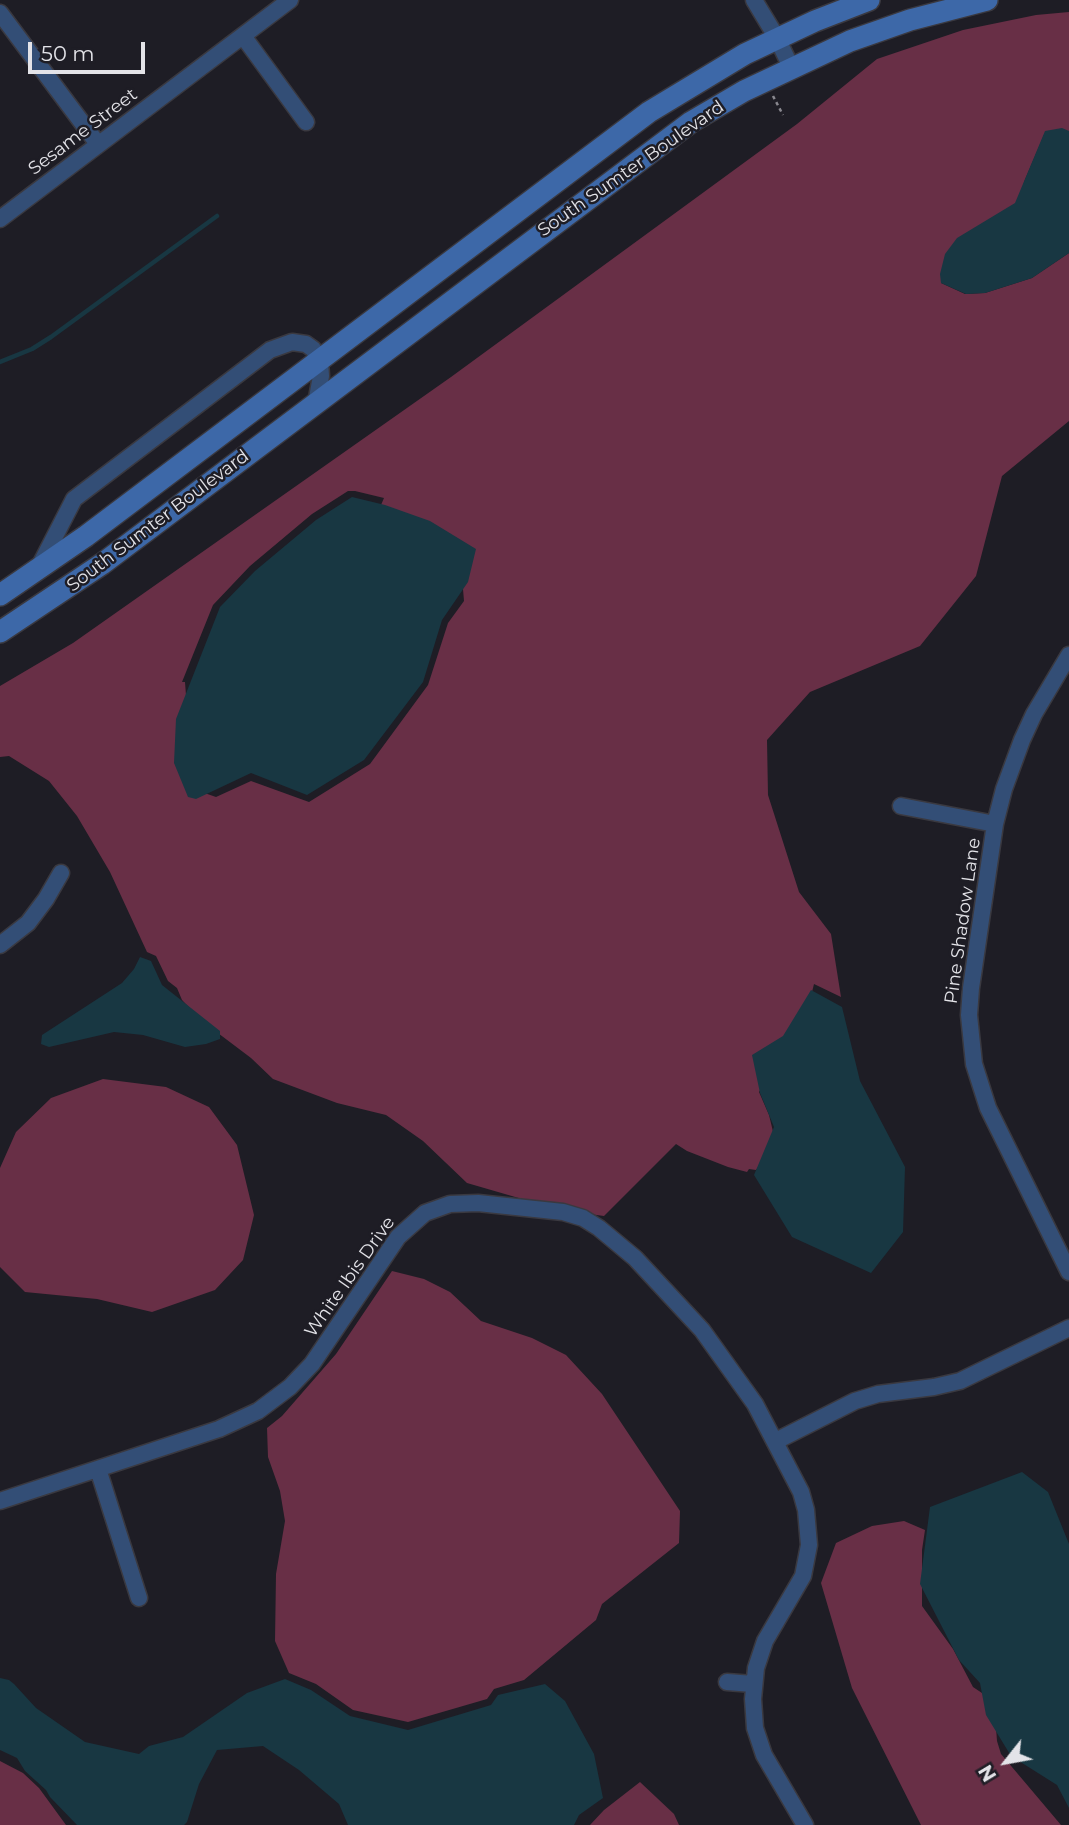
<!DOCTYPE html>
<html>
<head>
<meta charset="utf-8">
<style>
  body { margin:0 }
  #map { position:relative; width:1069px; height:1825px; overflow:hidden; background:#1e1d25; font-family:Montserrat,sans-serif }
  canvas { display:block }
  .north { position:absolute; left:971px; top:1727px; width:70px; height:70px; -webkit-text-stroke:5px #1e1d25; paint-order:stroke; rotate:239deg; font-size:19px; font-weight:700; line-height:28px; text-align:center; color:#e3e3e8 }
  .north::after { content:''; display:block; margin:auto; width:24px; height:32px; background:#e3e3e8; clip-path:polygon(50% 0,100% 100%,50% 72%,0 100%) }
  .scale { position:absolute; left:28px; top:42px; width:117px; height:32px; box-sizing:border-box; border:4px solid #e3e3e8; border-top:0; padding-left:9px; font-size:21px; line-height:24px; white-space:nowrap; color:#e3e3e8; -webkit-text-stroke:5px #1e1d25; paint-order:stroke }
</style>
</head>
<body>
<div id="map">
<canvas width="1069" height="1825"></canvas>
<div class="north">N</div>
<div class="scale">50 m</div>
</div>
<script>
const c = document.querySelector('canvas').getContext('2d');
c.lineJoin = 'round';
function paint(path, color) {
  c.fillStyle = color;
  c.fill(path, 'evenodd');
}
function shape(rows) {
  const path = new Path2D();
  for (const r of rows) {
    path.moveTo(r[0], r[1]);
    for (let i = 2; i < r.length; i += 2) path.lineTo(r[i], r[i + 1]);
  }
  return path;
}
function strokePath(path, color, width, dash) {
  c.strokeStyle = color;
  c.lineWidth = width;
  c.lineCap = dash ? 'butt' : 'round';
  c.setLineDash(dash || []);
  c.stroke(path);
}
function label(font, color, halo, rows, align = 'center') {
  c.font = font + ' Montserrat,sans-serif';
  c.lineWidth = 5;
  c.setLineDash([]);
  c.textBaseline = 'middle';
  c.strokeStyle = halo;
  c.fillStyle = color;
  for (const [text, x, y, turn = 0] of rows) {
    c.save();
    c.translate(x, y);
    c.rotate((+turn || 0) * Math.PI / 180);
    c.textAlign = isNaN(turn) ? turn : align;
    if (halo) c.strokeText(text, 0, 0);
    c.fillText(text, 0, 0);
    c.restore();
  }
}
const green = shape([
  [1069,12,1069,133,1044,135,1024,182,1022,200,941,283,965,294,985,293,1032,278,1069,253,1069,421,1002,476,976,576,920,646,810,692,767,740,768,795,799,892,831,934,841,997,814,984,810,1000,759,1092,769,1115,776,1144,756,1170,749,1169,747,1172,728,1167,687,1151,676,1144,604,1216,560,1210,467,1183,423,1141,386,1115,337,1103,273,1079,251,1058,202,1021,182,1000,177,988,168,981,156,956,147,952,110,872,77,816,49,781,9,756,0,757,0,686,73,643,451,377,797,124,877,59,963,30,1036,15],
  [348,491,355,491,384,498,381,505,463,589,464,601,448,623,428,685,370,764,309,802,251,781,216,797,193,789,185,682,182,682,213,605,250,566,312,514],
  [103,1079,166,1087,209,1107,237,1145,254,1215,243,1260,215,1290,152,1312,97,1299,25,1292,0,1267,0,1168,16,1132,51,1098],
  [392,1271,424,1279,450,1292,481,1321,532,1338,566,1355,602,1394,680,1511,679,1543,602,1604,596,1620,524,1680,494,1689,487,1699,408,1722,353,1710,316,1684,289,1673,275,1641,276,1574,285,1521,280,1491,268,1457,267,1428,282,1416,336,1354],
  [904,1521,925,1530,922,1550,922,1606,953,1649,973,1687,994,1701,997,1741,1001,1754,1061,1825,921,1825,852,1688,821,1583,836,1543,872,1526],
  [0,1761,23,1773,39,1788,66,1825,0,1825],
  [640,1782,674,1814,679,1825,590,1825,604,1810]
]);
const water = shape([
  [1062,128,1069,131,1069,253,1032,278,985,293,966,294,941,283,940,274,945,254,957,238,1015,203,1045,131],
  [352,497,385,505,430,521,476,549,468,582,442,620,423,682,364,760,307,795,251,773,196,799,188,797,174,763,176,719,220,607,255,571,316,520],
  [140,957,151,961,162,985,220,1031,220,1039,206,1044,185,1047,143,1035,114,1032,49,1047,41,1044,42,1035,122,983,134,969],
  [811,990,842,1007,860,1081,905,1167,903,1232,871,1273,792,1237,754,1175,774,1127,760,1093,752,1055,783,1036],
  [1022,1472,1048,1492,1069,1544,1069,1808,1057,1785,1011,1756,986,1715,980,1683,959,1660,920,1584,930,1507],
  [0,1678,9,1680,14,1684,36,1708,85,1742,139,1754,149,1746,183,1737,247,1693,285,1679,311,1690,350,1716,408,1730,491,1705,498,1695,545,1684,565,1701,594,1754,603,1798,579,1815,574,1825,348,1825,339,1804,299,1770,263,1746,217,1750,199,1784,187,1822,184,1825,77,1825,50,1797,46,1790,25,1771,17,1758,0,1750]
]);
const stream = shape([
  [0,362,32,349,51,337,217,216]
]);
const path = shape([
  [773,96,783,115]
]);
const minor = shape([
  [754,0,777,38,791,67],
  [0,13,98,144],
  [243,36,306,122],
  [0,219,290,0],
  [38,569,74,499,270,350,292,342,306,344,313,349,320,361,321,376,317,398,312,405],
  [1069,655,1034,714,1022,740,1004,789,995,824,971,988,969,1015,974,1064,988,1108,1069,1272],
  [901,806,995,824],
  [0,945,28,923,46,899,61,873],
  [776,1441,855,1401,878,1394,934,1387,960,1381,1069,1328],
  [98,1469,139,1598],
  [0,1501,219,1429,258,1411,290,1387,312,1364,398,1237,425,1213,450,1204,478,1203,563,1212,583,1218,599,1228,635,1258,702,1330,755,1404,801,1492,806,1510,809,1545,803,1576,765,1641,756,1668,753,1699,755,1728,764,1755,805,1825],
  [727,1682,753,1684]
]);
const secondary = shape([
  [0,595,86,536,649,112,745,54,815,21,869,0],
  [0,632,102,564,691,122,744,91,850,41,910,20,987,0]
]);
const streetNames = [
  ["Sesame Street",83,132,-37],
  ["South Sumter Boulevard",631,169,-35],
  ["South Sumter Boulevard",158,521,-37],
  ["Pine Shadow Lane",963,921,-82],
  ["White Ibis Drive",350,1277,-55]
];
paint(green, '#682f46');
paint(water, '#183742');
strokePath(stream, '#183742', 4.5);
strokePath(minor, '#3a3940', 19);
strokePath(secondary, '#3a3940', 24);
strokePath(path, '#89888f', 2.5, [3.5, 3.5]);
strokePath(minor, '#334e76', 16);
strokePath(secondary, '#3d68a8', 21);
label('18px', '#e3e3e8', '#1e1d25', streetNames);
</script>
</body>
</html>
